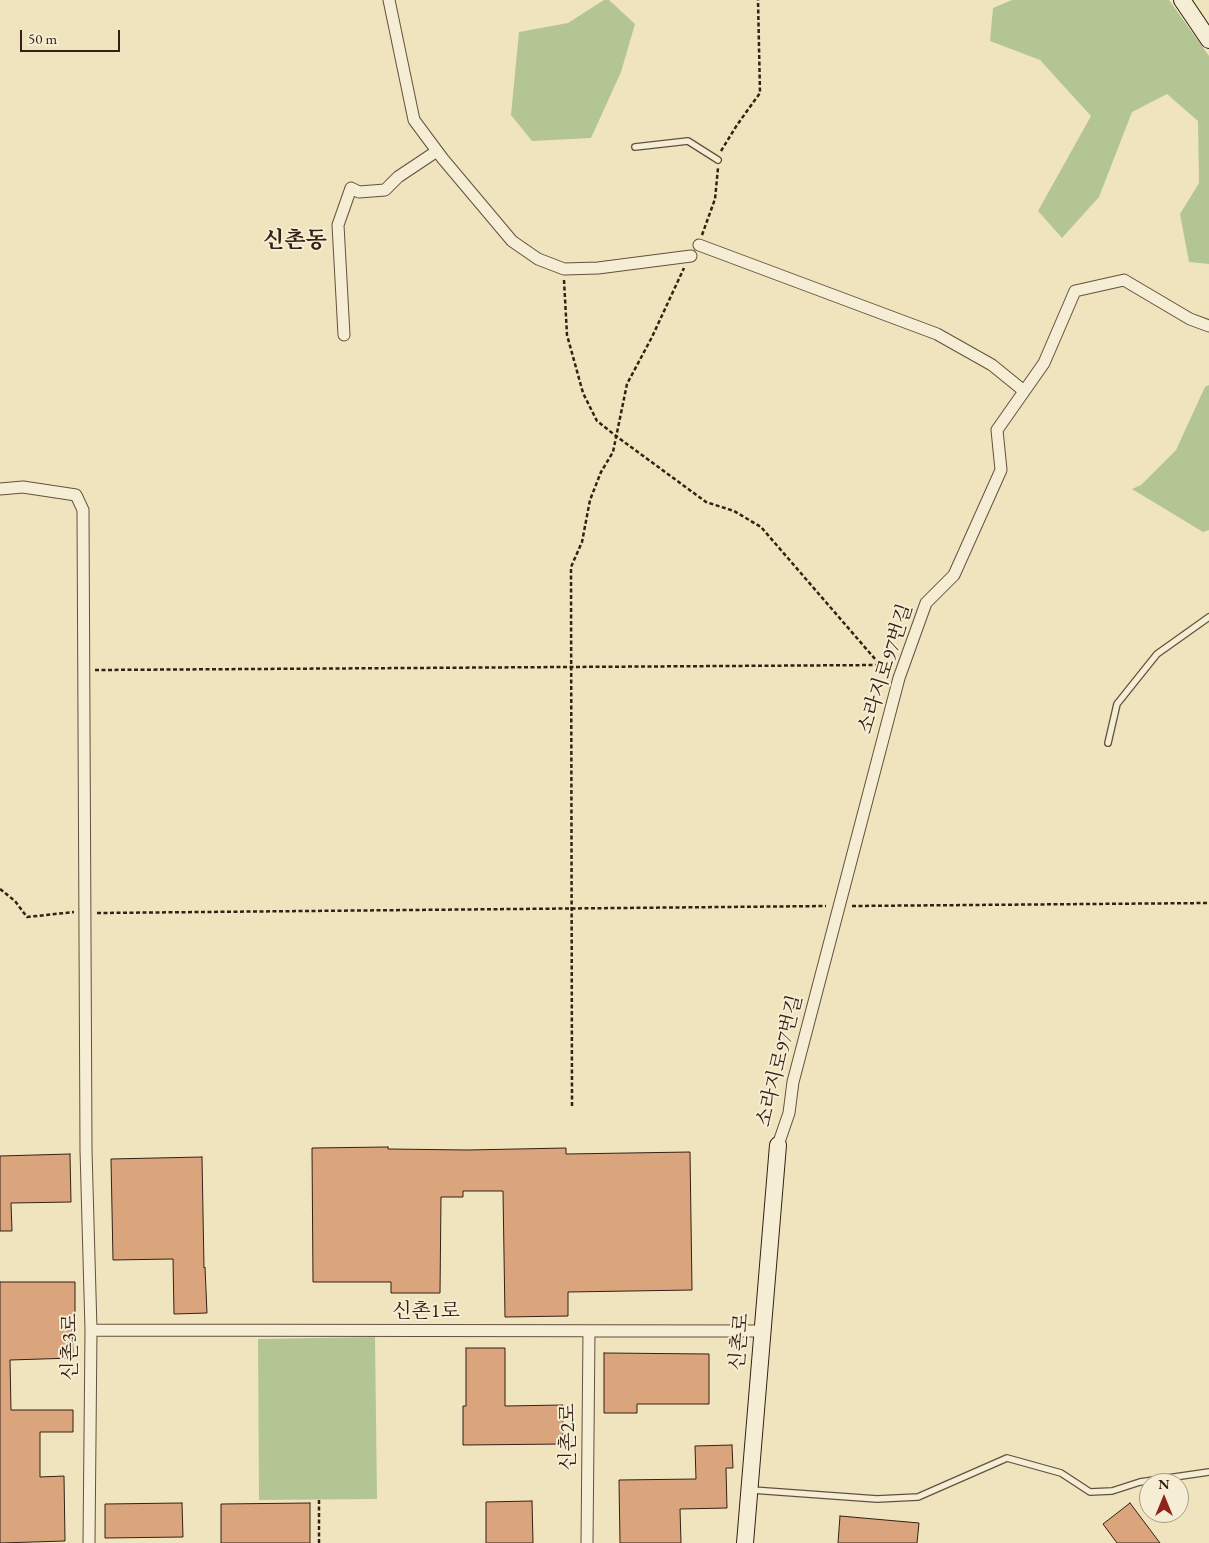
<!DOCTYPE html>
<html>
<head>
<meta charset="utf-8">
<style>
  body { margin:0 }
  #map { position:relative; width:1209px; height:1543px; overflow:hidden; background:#efe4bd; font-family:"EB Garamond",serif }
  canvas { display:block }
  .north { position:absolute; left:1139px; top:1473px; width:50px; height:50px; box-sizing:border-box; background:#f5edd4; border:1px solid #a89b88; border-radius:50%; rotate:0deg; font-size:14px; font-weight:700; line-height:20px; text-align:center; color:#342015 }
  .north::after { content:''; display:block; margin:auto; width:18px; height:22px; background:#8f2418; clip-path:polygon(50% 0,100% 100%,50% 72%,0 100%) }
  .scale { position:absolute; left:20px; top:30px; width:100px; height:22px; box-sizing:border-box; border:2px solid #342015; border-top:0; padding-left:6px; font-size:15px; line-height:18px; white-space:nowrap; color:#342015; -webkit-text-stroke:4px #f5edd4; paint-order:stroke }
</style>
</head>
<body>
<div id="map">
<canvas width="1209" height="1543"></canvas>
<div class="north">N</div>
<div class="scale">50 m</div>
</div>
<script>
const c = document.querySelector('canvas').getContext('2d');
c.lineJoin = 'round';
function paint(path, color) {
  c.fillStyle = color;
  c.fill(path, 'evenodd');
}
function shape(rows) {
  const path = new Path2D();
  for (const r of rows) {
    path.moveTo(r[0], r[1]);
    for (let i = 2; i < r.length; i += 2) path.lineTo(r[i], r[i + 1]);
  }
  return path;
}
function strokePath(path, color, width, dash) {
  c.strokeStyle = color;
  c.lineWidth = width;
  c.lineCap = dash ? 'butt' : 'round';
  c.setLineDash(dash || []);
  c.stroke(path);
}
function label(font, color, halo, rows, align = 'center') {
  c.font = font + ' "EB Garamond","Noto Serif KR",serif';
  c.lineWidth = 4;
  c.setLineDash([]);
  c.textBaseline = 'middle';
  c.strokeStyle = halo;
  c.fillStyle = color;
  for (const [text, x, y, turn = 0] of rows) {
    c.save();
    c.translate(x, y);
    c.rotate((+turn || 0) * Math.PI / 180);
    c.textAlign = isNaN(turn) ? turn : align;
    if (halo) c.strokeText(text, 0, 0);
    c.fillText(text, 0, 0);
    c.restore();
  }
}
const green = shape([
  [604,0,609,0,635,24,621,72,591,138,532,141,511,115,519,32,568,23],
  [1012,0,1169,0,1209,56,1209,264,1189,262,1180,214,1199,183,1198,121,1167,94,1132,112,1099,197,1062,238,1038,211,1091,116,1040,60,990,41,993,8],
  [1209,385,1209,530,1203,532,1132,489,1141,485,1176,450,1205,387],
  [375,1337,377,1499,259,1500,258,1339]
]);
const building = shape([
  [388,1147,388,1149,468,1150,566,1148,566,1154,690,1152,692,1290,568,1292,568,1316,505,1317,503,1191,463,1191,463,1197,441,1197,440,1293,391,1293,391,1282,313,1282,312,1148,388,1147],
  [70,1154,71,1202,11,1203,12,1231,0,1231,0,1156,70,1154],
  [202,1157,204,1268,205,1267,207,1313,174,1314,173,1259,113,1260,111,1159,202,1157],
  [0,1282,75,1282,75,1319,72,1319,73,1358,10,1360,11,1410,73,1410,73,1432,40,1432,40,1477,64,1476,65,1541,0,1543,0,1282],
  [466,1348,505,1348,505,1406,563,1405,563,1444,463,1445,463,1406,466,1406,466,1348],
  [604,1353,709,1354,709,1404,637,1404,637,1413,604,1413,604,1353],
  [732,1445,733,1468,726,1468,727,1508,680,1509,681,1543,620,1543,619,1480,696,1479,695,1446,732,1445],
  [532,1501,533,1543,486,1543,486,1502,532,1501],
  [182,1503,183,1537,105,1538,105,1504,182,1503],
  [310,1503,310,1543,221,1543,221,1504,310,1503],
  [1130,1503,1160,1543,1117,1543,1103,1524,1130,1503],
  [840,1516,919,1523,917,1543,838,1543,840,1516]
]);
const path = shape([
  [721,151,737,125,760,93,758,0],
  [702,235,715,199,718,168],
  [564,280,567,335,583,393,597,421,616,436,706,502,734,511,761,527,888,674],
  [95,670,881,665],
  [0,889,15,901,27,917,74,912],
  [852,906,1209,903],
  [97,913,826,906],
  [572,1106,571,567,582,542,590,500,601,472,613,452,627,384,652,337,684,268],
  [319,1500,319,1543]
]);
const lane = shape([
  [635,147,688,141,718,160],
  [1108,743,1117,704,1157,654,1209,617],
  [752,1490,877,1499,918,1497,1007,1458,1061,1473,1090,1492,1112,1491,1140,1482,1209,1472]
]);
const street = shape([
  [389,0,414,120,443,159,512,241,538,259,564,269,598,268,691,256],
  [699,245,937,334,992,365,1024,391],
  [344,335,338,225,351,188,359,192,385,190,398,177,437,151],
  [0,489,23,487,76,495,83,510,86,1150,91,1330,89,1543],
  [778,1145,789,1113,793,1082,899,678,926,603,954,575,1001,470,997,430,1044,363,1075,291,1124,280,1190,319,1209,326],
  [91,1330,762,1331],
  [587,1543,589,1331]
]);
const secondary = shape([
  [1182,0,1209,40],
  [745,1543,778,1145]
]);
const streetNames = [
  ["소라지로97번길",886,669,-72],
  ["소라지로97번길",780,1061,-76],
  ["신촌1로",426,1312],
  ["신촌로",740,1342,-85],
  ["신촌3로",71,1347,-90],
  ["신촌2로",569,1437,-90]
];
const quarterNames = [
  ["신촌동",295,241]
];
paint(green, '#b4c594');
paint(building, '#daa57c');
strokePath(building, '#342015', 1);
strokePath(lane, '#63513f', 8);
strokePath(street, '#63513f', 13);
strokePath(secondary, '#342015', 18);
strokePath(path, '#342015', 2.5, [4, 2.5]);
strokePath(lane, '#f5edd4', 5.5);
strokePath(street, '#f5edd4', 11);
strokePath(secondary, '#f5edd4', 16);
label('20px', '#342015', '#f5edd4', streetNames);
label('bold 22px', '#342015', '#f5edd4', quarterNames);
</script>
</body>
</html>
